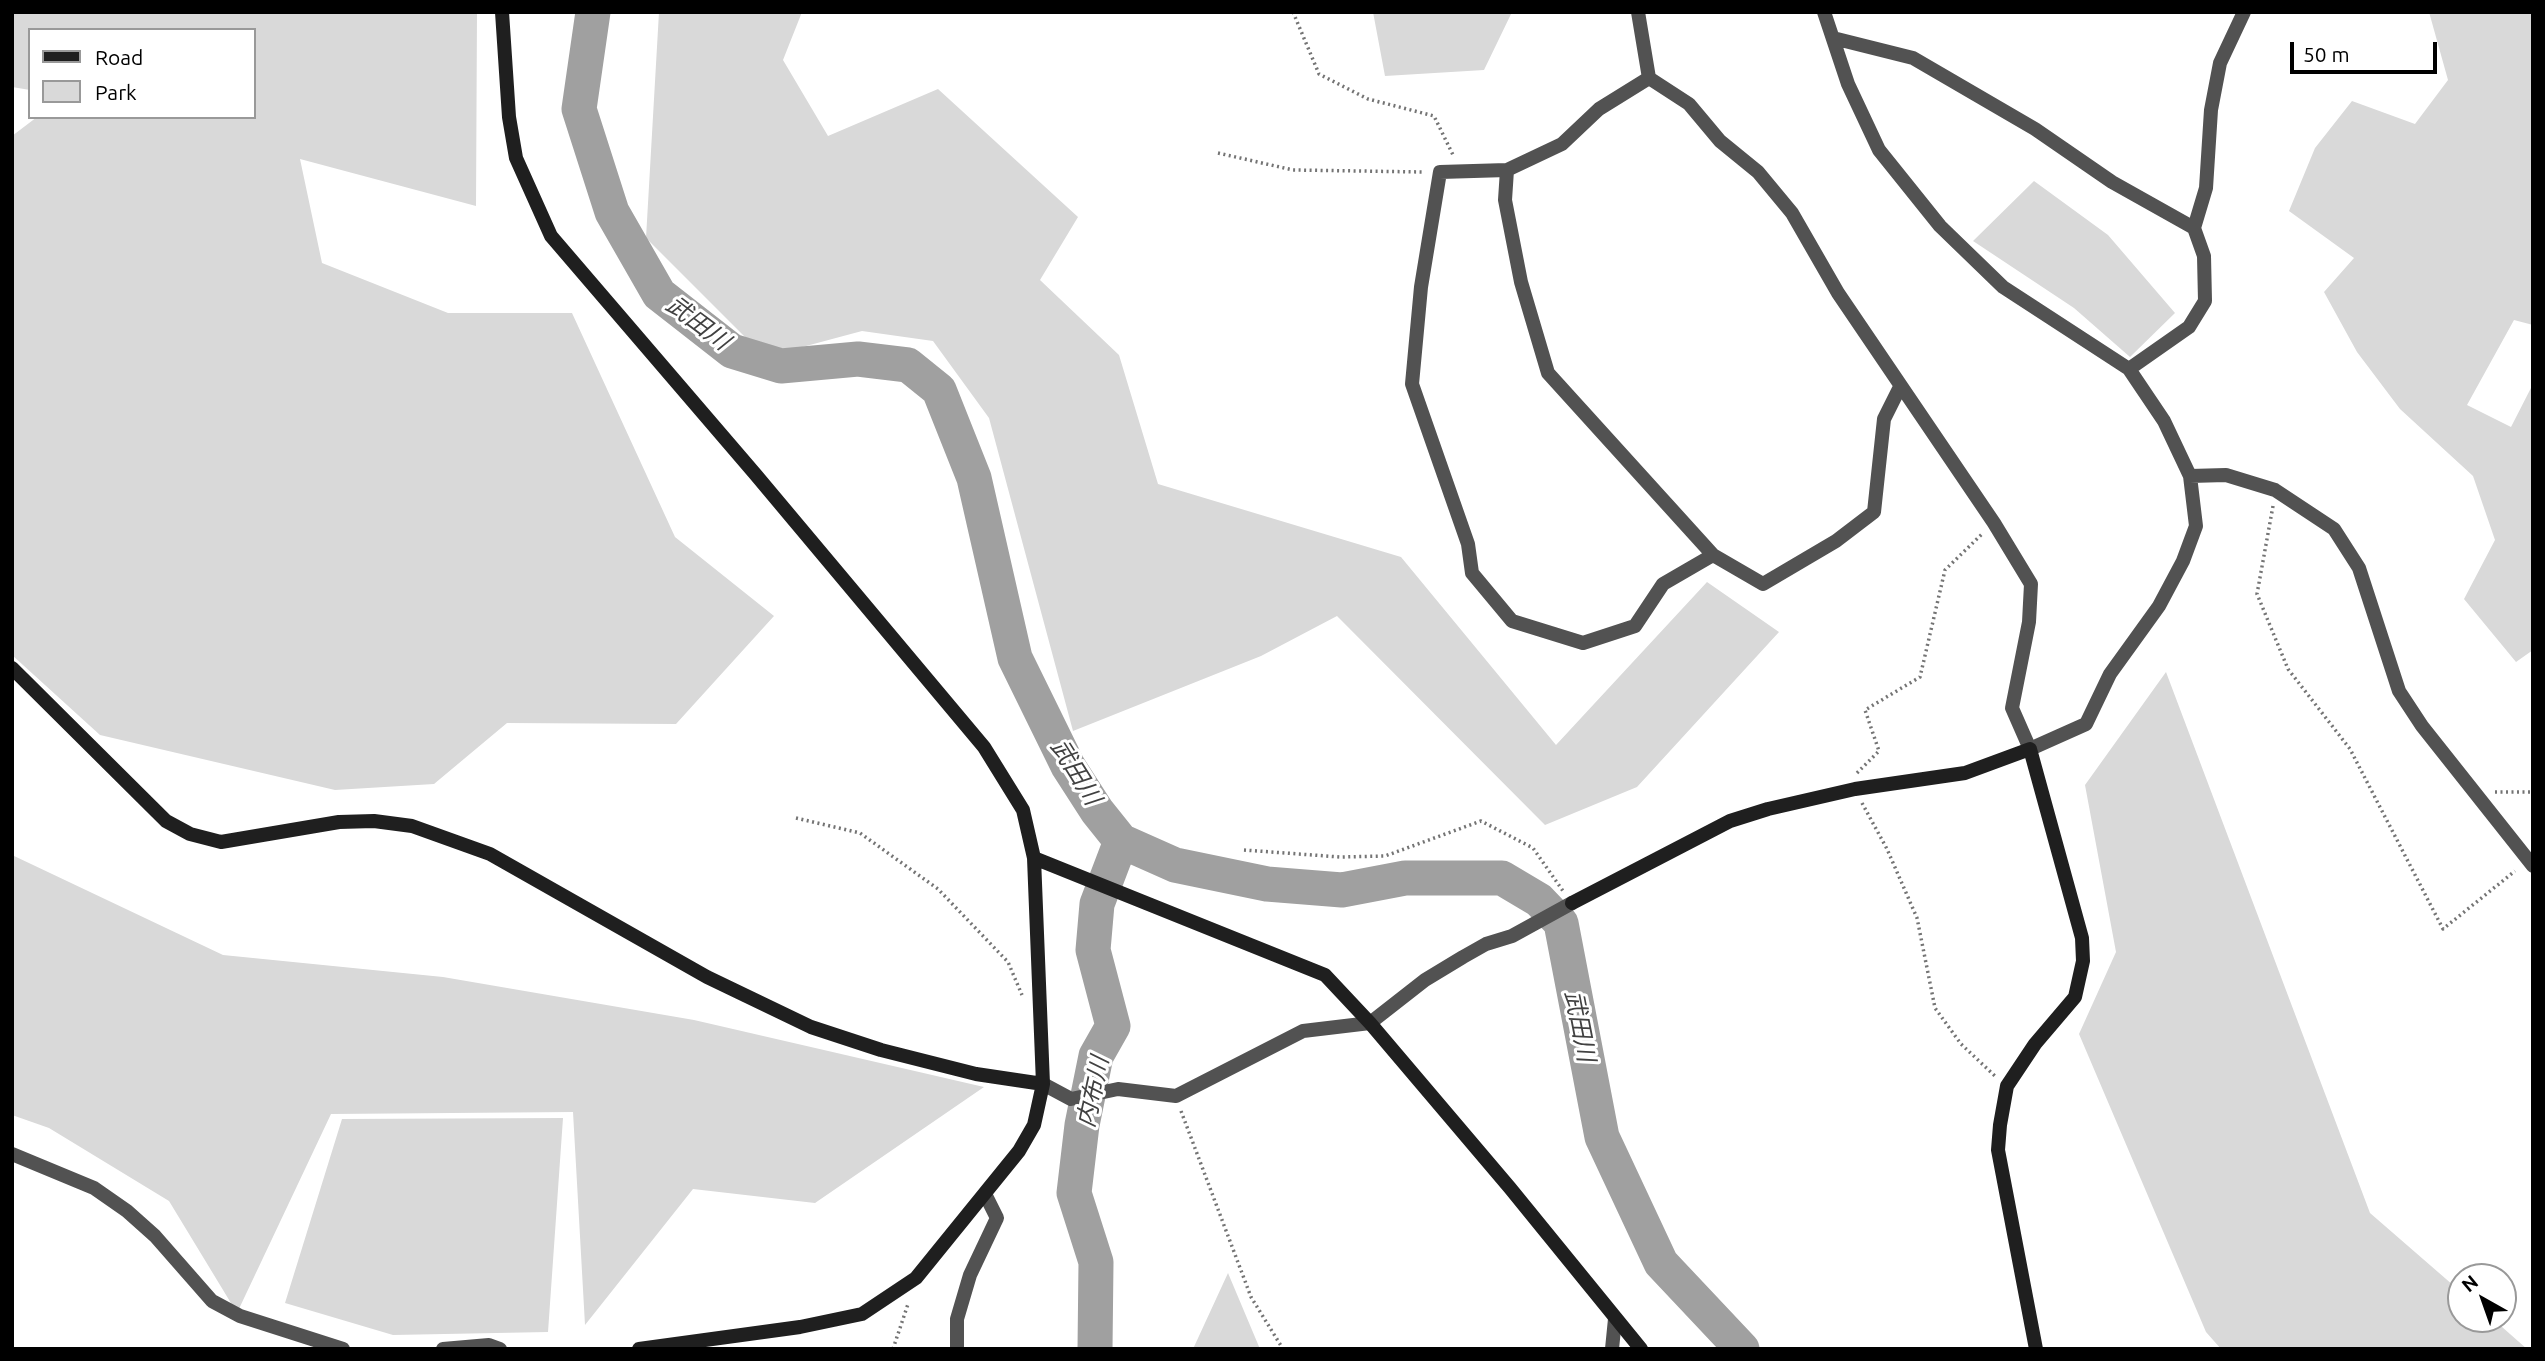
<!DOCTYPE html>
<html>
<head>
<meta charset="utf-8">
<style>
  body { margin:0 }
  #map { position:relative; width:2545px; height:1361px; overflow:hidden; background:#fff; font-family:Ubuntu,sans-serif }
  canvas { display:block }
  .frame { position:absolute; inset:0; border:14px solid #000; pointer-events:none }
  .legend { position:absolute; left:28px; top:28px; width:228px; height:91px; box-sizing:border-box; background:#fff; border:2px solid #999; margin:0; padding:9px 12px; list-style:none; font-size:21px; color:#000 }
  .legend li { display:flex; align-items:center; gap:14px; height:35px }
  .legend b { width:35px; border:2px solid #999 }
  .north { position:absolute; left:2447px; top:1263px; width:70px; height:70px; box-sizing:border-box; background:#fff; border:2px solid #999; border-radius:50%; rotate:320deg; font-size:19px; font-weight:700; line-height:28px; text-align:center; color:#000 }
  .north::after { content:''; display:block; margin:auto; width:24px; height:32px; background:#000; clip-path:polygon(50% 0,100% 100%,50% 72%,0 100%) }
  .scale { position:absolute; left:2290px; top:42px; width:147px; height:32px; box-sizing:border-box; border:4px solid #000; border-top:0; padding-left:9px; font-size:21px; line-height:24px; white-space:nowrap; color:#000; -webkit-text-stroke:5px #fff; paint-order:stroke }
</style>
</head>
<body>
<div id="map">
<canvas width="2545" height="1361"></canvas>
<div class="frame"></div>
<ul class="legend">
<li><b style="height:9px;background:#1f1f1f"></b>Road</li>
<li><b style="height:19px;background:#d9d9d9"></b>Park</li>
</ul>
<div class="north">N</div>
<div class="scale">50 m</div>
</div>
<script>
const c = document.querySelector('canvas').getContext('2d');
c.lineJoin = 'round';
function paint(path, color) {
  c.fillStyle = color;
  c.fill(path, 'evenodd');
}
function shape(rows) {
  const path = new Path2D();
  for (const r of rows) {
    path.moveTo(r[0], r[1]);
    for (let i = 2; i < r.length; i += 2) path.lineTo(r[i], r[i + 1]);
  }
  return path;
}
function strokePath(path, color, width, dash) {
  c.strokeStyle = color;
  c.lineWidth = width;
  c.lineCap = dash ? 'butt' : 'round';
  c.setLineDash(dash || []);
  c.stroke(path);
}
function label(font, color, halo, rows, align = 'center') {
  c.font = font + ' Ubuntu,"Noto Sans JP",sans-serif';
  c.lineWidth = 6;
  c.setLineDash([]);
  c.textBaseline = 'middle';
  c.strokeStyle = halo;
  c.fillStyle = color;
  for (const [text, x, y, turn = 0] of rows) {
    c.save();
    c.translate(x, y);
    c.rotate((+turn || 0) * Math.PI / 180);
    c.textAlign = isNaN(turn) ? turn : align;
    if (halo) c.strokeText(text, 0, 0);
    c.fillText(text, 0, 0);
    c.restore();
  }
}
const green = shape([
  [12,12,477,12,476,206,300,159,322,263,448,313,572,313,675,537,774,616,676,724,507,723,434,784,335,790,100,735,12,655,12,136,37,117,254,117,254,30,30,30,30,90,12,87],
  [659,12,802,12,783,60,828,136,938,89,1078,217,1040,280,1119,355,1158,484,1401,557,1556,745,1707,582,1779,632,1637,787,1545,825,1337,616,1261,656,1073,731,989,418,933,341,862,331,765,357,646,238],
  [1373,12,1512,12,1484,70,1385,76],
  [2429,12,2533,12,2533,325,2514,320,2467,405,2511,427,2533,384,2533,650,2516,662,2464,599,2495,540,2473,476,2400,409,2357,352,2324,292,2354,258,2289,211,2315,148,2352,101,2415,124,2448,80],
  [2034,181,2108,235,2175,313,2130,357,2074,308,1973,241],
  [2166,672,2370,1213,2461,1292,2461,1319,2493,1319,2527,1349,2221,1349,2206,1332,2079,1034,2116,952,2085,785],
  [12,855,223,955,443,977,694,1020,984,1087,815,1203,693,1189,585,1325,573,1112,331,1114,237,1313,169,1201,49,1128,12,1115],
  [563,1118,548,1332,393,1335,285,1303,342,1119],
  [1228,1273,1260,1349,1193,1349]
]);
const river = shape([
  [593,12,579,109,612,212,659,294,732,351,781,366,858,359,908,365,939,390,974,478,1015,658,1068,766,1097,811,1121,841,1175,865,1267,884,1342,890,1405,878,1502,878,1539,900,1561,923,1602,1137,1661,1263,1742,1349],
  [1095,1349,1096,1262,1074,1193,1082,1125,1096,1056,1113,1026,1093,950,1097,904,1121,841]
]);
const path = shape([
  [1293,12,1319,74,1368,99,1434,116,1454,157],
  [1218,153,1293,170,1424,172],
  [2273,506,2257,594,2288,669,2350,749,2443,929,2515,871],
  [1857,773,1879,751,1865,710,1920,677,1945,570,1982,534],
  [2495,792,2533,792],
  [1862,803,1887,849,1917,918,1935,1008,1961,1044,1995,1076],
  [796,818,860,833,938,889,1008,962,1022,995],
  [1244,850,1340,857,1385,856,1481,821,1533,848,1563,891],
  [1181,1111,1251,1297,1283,1349],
  [893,1349,908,1304]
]);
const street = shape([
  [1638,12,1649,78,1689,104,1720,141,1758,172,1792,213,1838,293,1994,523,2031,584,2029,622,2012,708,2030,749,2086,724,2110,674,2159,606,2183,561,2196,526,2190,476,2164,421,2129,369,2003,287,1940,226,1879,150,1848,84,1824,12],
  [1833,38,1913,58,2035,129,2112,182,2194,228],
  [1649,78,1599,109,1562,144,1507,170,1440,172,1421,287,1412,384,1468,544,1472,573,1512,621,1583,643,1635,626,1663,584,1713,555,1763,584,1836,541,1874,512,1884,419,1900,387],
  [1507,170,1505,200,1521,282,1548,373,1713,555],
  [2129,369,2189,327,2205,301,2204,256,2194,228,2206,188,2211,110,2220,63,2244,12],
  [2190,476,2226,475,2275,490,2334,529,2359,568,2399,691,2422,726,2533,866],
  [1043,1084,1071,1099,1118,1089,1176,1096,1303,1031,1370,1023,1425,980,1463,957,1486,944,1512,936,1572,903],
  [12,1154,94,1188,127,1211,155,1236,212,1301,240,1316,343,1349],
  [443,1349,489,1345,500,1349],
  [957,1349,957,1319,970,1275,997,1218,985,1194],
  [1612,1349,1615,1319]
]);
const secondary = shape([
  [502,12,509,117,516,158,551,236,756,475,984,747,1023,810,1034,858,1043,1084,1034,1125,1019,1151,916,1278,862,1314,800,1327,639,1349],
  [12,668,166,821,190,834,221,842,339,822,374,821,412,826,490,854,707,977,811,1027,881,1050,976,1074,1043,1084],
  [1034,858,1325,975,1370,1023,1510,1188,1641,1349],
  [1572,903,1730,821,1768,809,1855,789,1965,773,2030,749,2082,938,2083,961,2075,997,2035,1044,2007,1086,2000,1125,1998,1150,2036,1349]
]);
const waterNames = [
  ["武田川",698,323,37],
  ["武田川",1076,772,58],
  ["武田川",1580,1026,79],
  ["内布川",1093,1092,-78]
];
paint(green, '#d9d9d9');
strokePath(river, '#a0a0a0', 35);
strokePath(path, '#747474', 3.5, [2, 3.5]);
strokePath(street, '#525252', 14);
strokePath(secondary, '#1f1f1f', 14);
label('italic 24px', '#414141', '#fff', waterNames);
</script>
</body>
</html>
